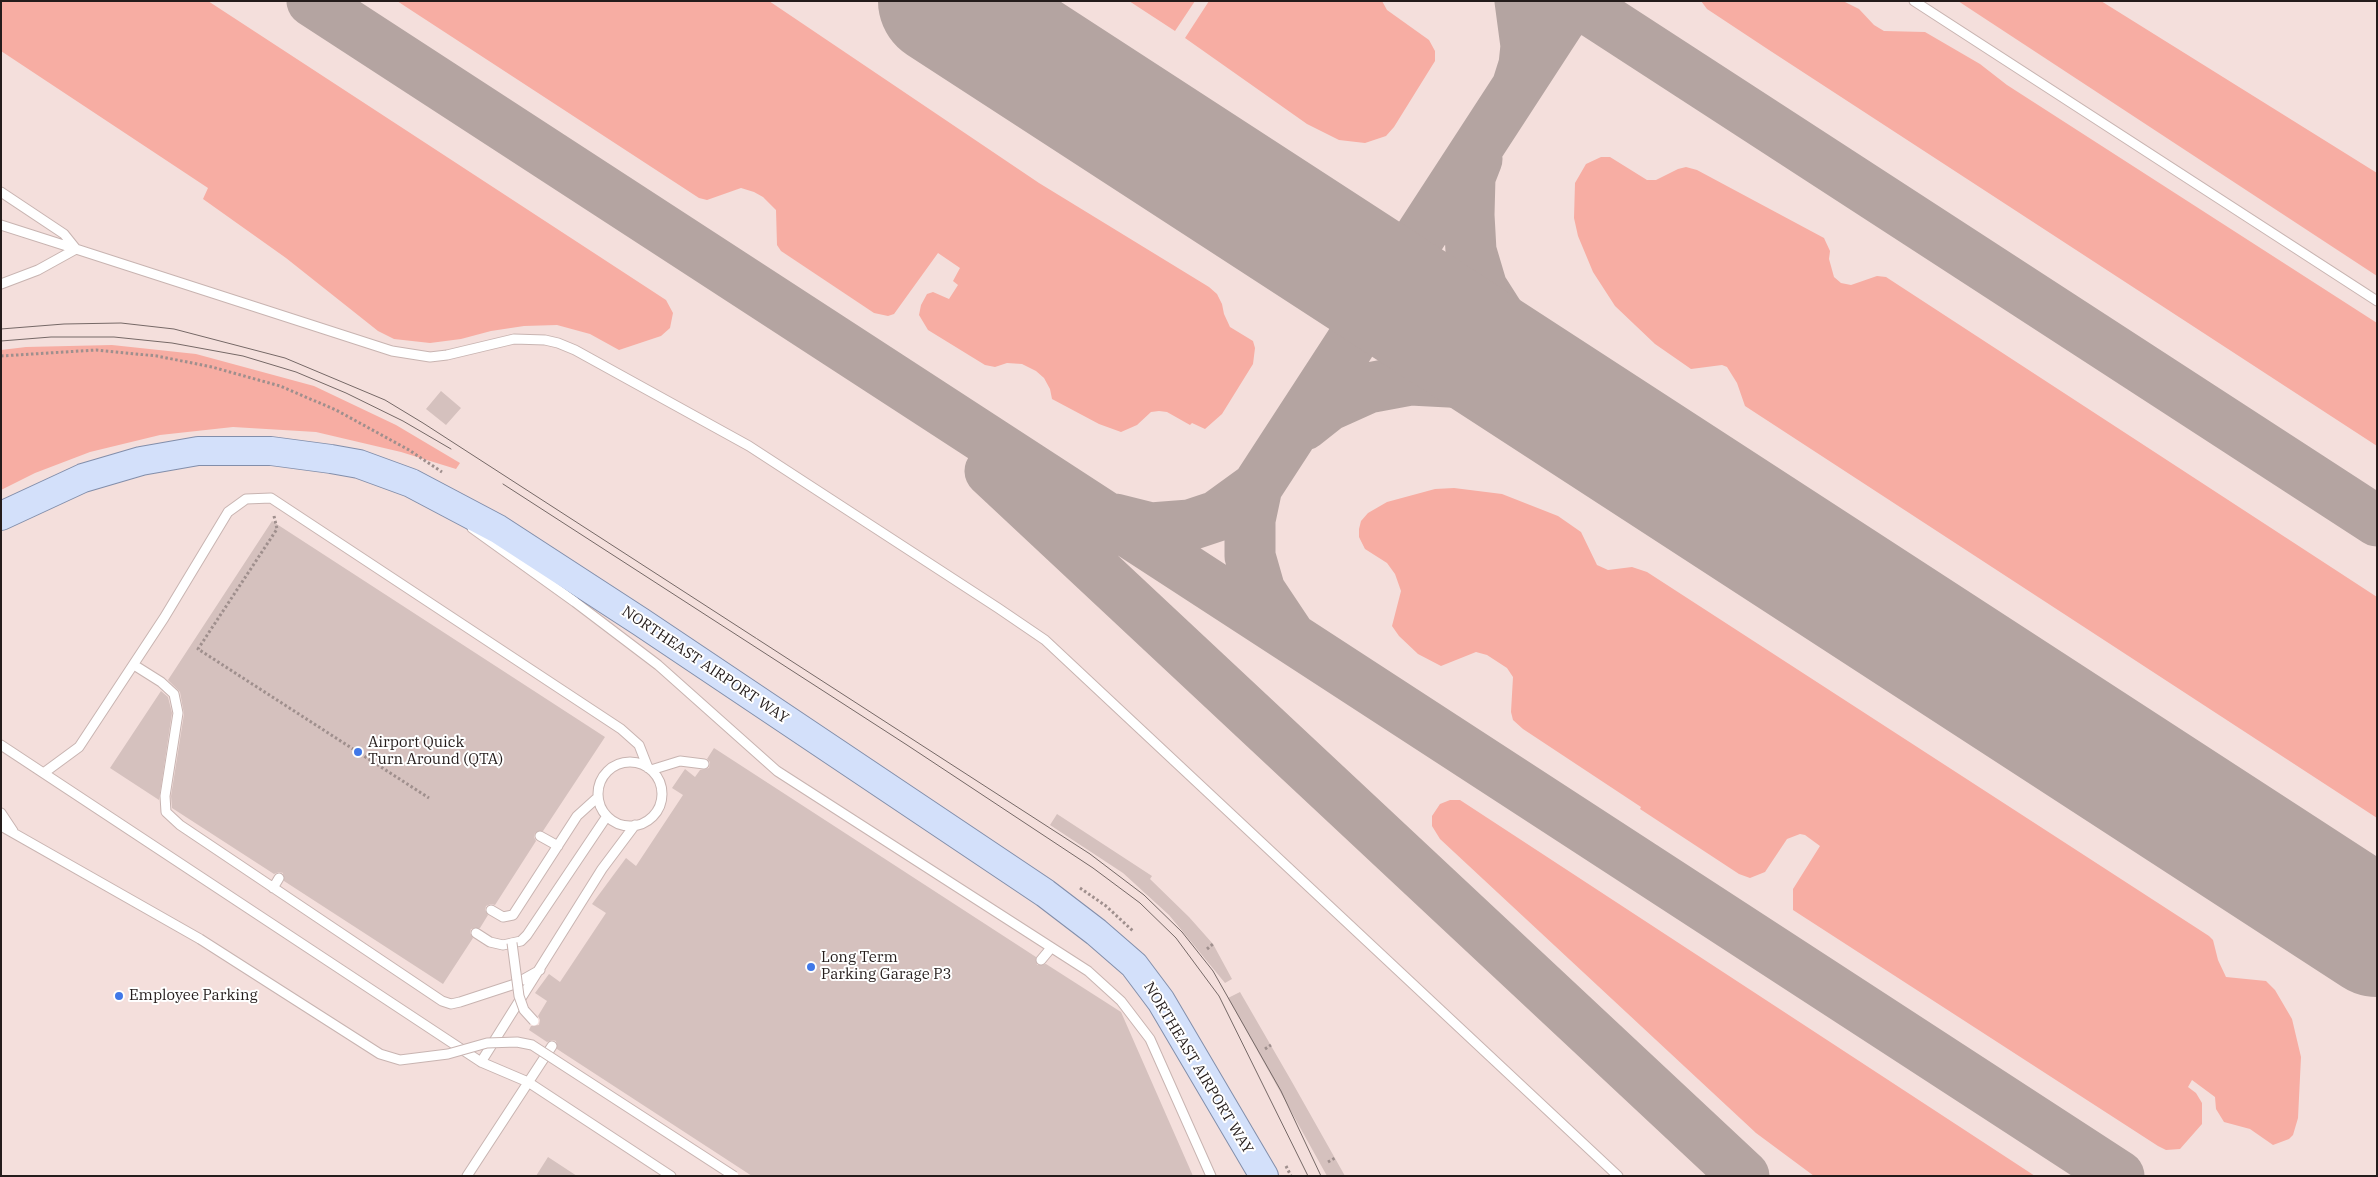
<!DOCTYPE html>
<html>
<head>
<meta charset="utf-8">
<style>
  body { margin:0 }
  #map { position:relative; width:2378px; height:1177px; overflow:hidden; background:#f4dfdc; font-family:"IBM Plex Serif",serif }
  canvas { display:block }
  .frame { position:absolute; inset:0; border:2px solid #241c1b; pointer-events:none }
</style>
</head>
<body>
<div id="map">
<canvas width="2378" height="1177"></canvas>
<div class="frame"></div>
</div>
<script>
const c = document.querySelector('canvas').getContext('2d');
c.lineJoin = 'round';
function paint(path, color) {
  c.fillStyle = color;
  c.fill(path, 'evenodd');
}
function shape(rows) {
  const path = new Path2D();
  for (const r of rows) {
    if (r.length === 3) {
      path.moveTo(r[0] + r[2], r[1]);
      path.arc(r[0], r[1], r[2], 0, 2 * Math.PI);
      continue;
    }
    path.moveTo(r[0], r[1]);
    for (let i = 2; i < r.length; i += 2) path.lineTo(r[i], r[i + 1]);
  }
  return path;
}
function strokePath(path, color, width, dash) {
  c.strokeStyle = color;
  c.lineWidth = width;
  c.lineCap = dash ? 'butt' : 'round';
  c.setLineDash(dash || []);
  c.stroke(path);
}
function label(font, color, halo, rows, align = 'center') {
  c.font = font + ' "IBM Plex Serif",serif';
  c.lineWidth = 4;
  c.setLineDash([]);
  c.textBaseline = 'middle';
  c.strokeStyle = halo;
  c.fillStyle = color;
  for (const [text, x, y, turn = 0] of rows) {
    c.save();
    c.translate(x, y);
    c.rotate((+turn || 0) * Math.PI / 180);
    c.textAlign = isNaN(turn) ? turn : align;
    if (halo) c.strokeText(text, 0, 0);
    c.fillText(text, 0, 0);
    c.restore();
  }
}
const green = shape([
  [1,1,208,1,666,300,673,313,670,328,661,336,619,350,590,334,557,325,524,326,491,331,461,339,430,343,394,339,378,331,286,258,203,199,208,188,1,51],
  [397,1,769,1,1039,183,1209,287,1217,294,1222,304,1224,314,1230,327,1253,341,1255,348,1253,364,1222,414,1205,429,1192,423,1190,425,1167,412,1159,411,1151,412,1137,425,1121,432,1099,424,1052,399,1050,389,1044,378,1036,371,1022,364,1007,363,995,367,985,365,928,330,919,315,921,305,927,294,933,292,949,299,958,285,953,281,960,268,938,253,894,314,888,316,874,313,781,251,777,245,776,210,763,197,754,192,741,188,707,200,699,198],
  [1129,1,1195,1,1175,31],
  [1209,1,1382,1,1387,10,1429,40,1435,51,1435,61,1394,127,1386,136,1365,143,1339,140,1307,124,1185,38],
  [1701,1,1843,1,1859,9,1874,25,1884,31,1925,32,1980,64,2007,85,2377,323,2377,446,1769,50,1707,9],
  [1958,1,2101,1,2377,173,2377,276],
  [1601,157,1610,157,1647,180,1656,180,1678,169,1686,167,1697,170,1824,238,1830,251,1829,259,1834,277,1841,283,1851,285,1877,276,1886,277,2377,597,2377,818,1745,406,1737,383,1727,367,1722,365,1691,369,1655,344,1615,306,1593,272,1578,236,1574,218,1575,183,1586,164],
  [112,345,196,354,314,386,396,425,460,463,456,469,401,452,316,432,233,427,160,435,90,452,35,473,1,490,1,350,26,347],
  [1454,488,1502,494,1558,516,1581,532,1597,565,1608,570,1632,567,1647,572,2209,936,2213,940,2218,960,2226,977,2266,981,2275,990,2292,1019,2301,1057,2298,1118,2293,1135,2289,1139,2273,1145,2250,1129,2224,1122,2216,1109,2215,1097,2192,1080,2188,1087,2196,1093,2202,1103,2202,1124,2180,1149,2166,1150,2158,1146,1793,910,1793,889,1820,846,1805,835,1800,834,1787,839,1765,872,1750,878,1739,874,1640,809,1641,807,1523,729,1513,720,1511,712,1513,677,1507,668,1487,655,1476,652,1441,666,1418,654,1399,636,1392,626,1401,591,1395,574,1387,563,1365,549,1359,537,1359,529,1361,521,1368,513,1387,502,1435,489],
  [1450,800,1460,800,2035,1176,1814,1176,1756,1133,1440,839,1432,826,1432,816,1440,804]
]);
const taxiway = shape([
  [312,1,2119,1176],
  [1576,1,2377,521],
  [1518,84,1524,65,1526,46,1520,1],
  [1304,425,1328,406,1368,388,1411,380,1468,383,1524,398,1607,433,1546,373,1510,332,1482,288,1471,251,1469,215,1470,177,1477,159],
  [990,471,1744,1176],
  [1115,519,1151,528,1190,525,1217,516,1257,487],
  [1288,633,1260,591,1250,556,1250,520,1257,487,1573,1],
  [2277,869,2377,964]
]);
const runway = shape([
  [942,1,2377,933]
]);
const building = shape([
  [441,391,461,408,446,425,426,409],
  [272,521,605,737,543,831,535,833,534,837,536,841,495,905,491,904,486,906,485,910,488,915,480,928,471,929,470,933,473,938,443,984,284,881,283,873,279,872,274,874,172,808,171,796,184,714,180,692,168,680],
  [161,691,168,697,172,713,159,800,110,768],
  [714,748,1036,957,1037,965,1046,964,1121,1012,1193,1176,752,1176,557,1049,556,1041,552,1040,547,1042,529,1030,531,1026,539,1025,540,1020,538,1016,547,1001,535,993,549,974,560,982,606,913,592,904,626,858,636,866,683,795,672,788,685,769,695,777,700,770,709,768,710,762,707,759],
  [1057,814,1152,876,1150,879,1189,917,1213,944,1232,979,1225,983,1169,915,1123,873,1050,825],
  [1240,992,1292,1082,1345,1176,1327,1176,1228,998],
  [548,1157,577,1176,536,1176]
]);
const path = shape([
  [1,356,96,350,157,356,212,367,280,386,336,410,409,450,442,472],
  [274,516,277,529,198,649,429,798],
  [1080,888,1106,906,1133,931],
  [1207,949,1213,944],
  [1265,1049,1271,1045],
  [1328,1162,1335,1158],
  [1286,1166,1291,1176]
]);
const service = shape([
  [1914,1,2377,301],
  [1,192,64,234,76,249,392,351,430,357,447,355,514,339,545,340,558,343,575,350,749,446,998,608,1045,640,1618,1176],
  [1,225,76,249,38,270,1,284],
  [472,528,575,602,658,665,777,771,1088,971,1121,1001,1150,1039,1211,1176],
  [134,665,161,682,174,694,178,713,165,796,166,812,180,825,442,1001,451,1004,460,1002,515,984,540,970],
  [1,745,481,1062,528,1082,671,1176],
  [630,794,32],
  [651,770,680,761,704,764],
  [45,772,79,747,164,618,228,512,246,499,271,498,621,729,639,745,648,768],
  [1,813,13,831],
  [1,826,200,939],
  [540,836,558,846],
  [273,888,279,878],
  [491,910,503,917,513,915,577,816,598,797],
  [476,933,490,942,503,945,521,941,527,935,607,816],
  [1041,960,1051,948],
  [481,1062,602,869,635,825],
  [467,1176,552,1046]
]);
const primary = shape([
  [1,516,83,478,141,461,198,451,271,451,331,459,359,464,411,483,498,529,641,622,1045,893,1096,932,1134,965,1161,1001,1264,1176]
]);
const tram = shape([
  [1,329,64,324,121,323,174,329,285,358,385,400,423,423,1090,854,1144,895,1182,932,1213,971,1281,1091,1321,1176],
  [1,341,51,337,114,337,172,343,243,356,296,372,346,393,403,421,451,449],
  [503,484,907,745,1093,868,1140,903,1176,938,1219,996,1308,1176]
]);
const serviceBridge = shape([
  [200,939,380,1054,400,1060,448,1054,487,1043,517,1042,532,1045,734,1176],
  [512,943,519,996,524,1010,534,1021]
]);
const markers = [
  [358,752,5,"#4078e8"],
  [811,967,5,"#4078e8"],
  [119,996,5,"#4078e8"]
];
const streetNames = [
  ["NORTHEAST AIRPORT WAY",705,665,34],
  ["NORTHEAST AIRPORT WAY",1198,1068,59]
];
const poiNames = [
  ["Airport Quick",368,743],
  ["Turn Around (QTA)",368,760],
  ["Long Term",821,958],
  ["Parking Garage P3",821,975],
  ["Employee Parking",129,996]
];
paint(green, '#f7ada3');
strokePath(taxiway, '#b4a4a1', 51);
strokePath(runway, '#b4a4a1', 128);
paint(building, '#d5c1be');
strokePath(service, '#c8b4b1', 11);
strokePath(primary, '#828eaa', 30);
strokePath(path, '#9f8f8d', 3, [2.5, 2.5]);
strokePath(service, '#fff', 9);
strokePath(primary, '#d3e0fa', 28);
strokePath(tram, '#756866', 1);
strokePath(serviceBridge, '#c8b4b1', 11, []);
strokePath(serviceBridge, '#fff', 9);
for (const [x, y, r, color] of markers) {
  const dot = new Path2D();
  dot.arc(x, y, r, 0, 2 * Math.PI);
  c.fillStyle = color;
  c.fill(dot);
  strokePath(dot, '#fff', 2);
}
label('15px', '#241c1b', '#fff', streetNames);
label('15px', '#241c1b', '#fff', poiNames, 'left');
</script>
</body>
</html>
